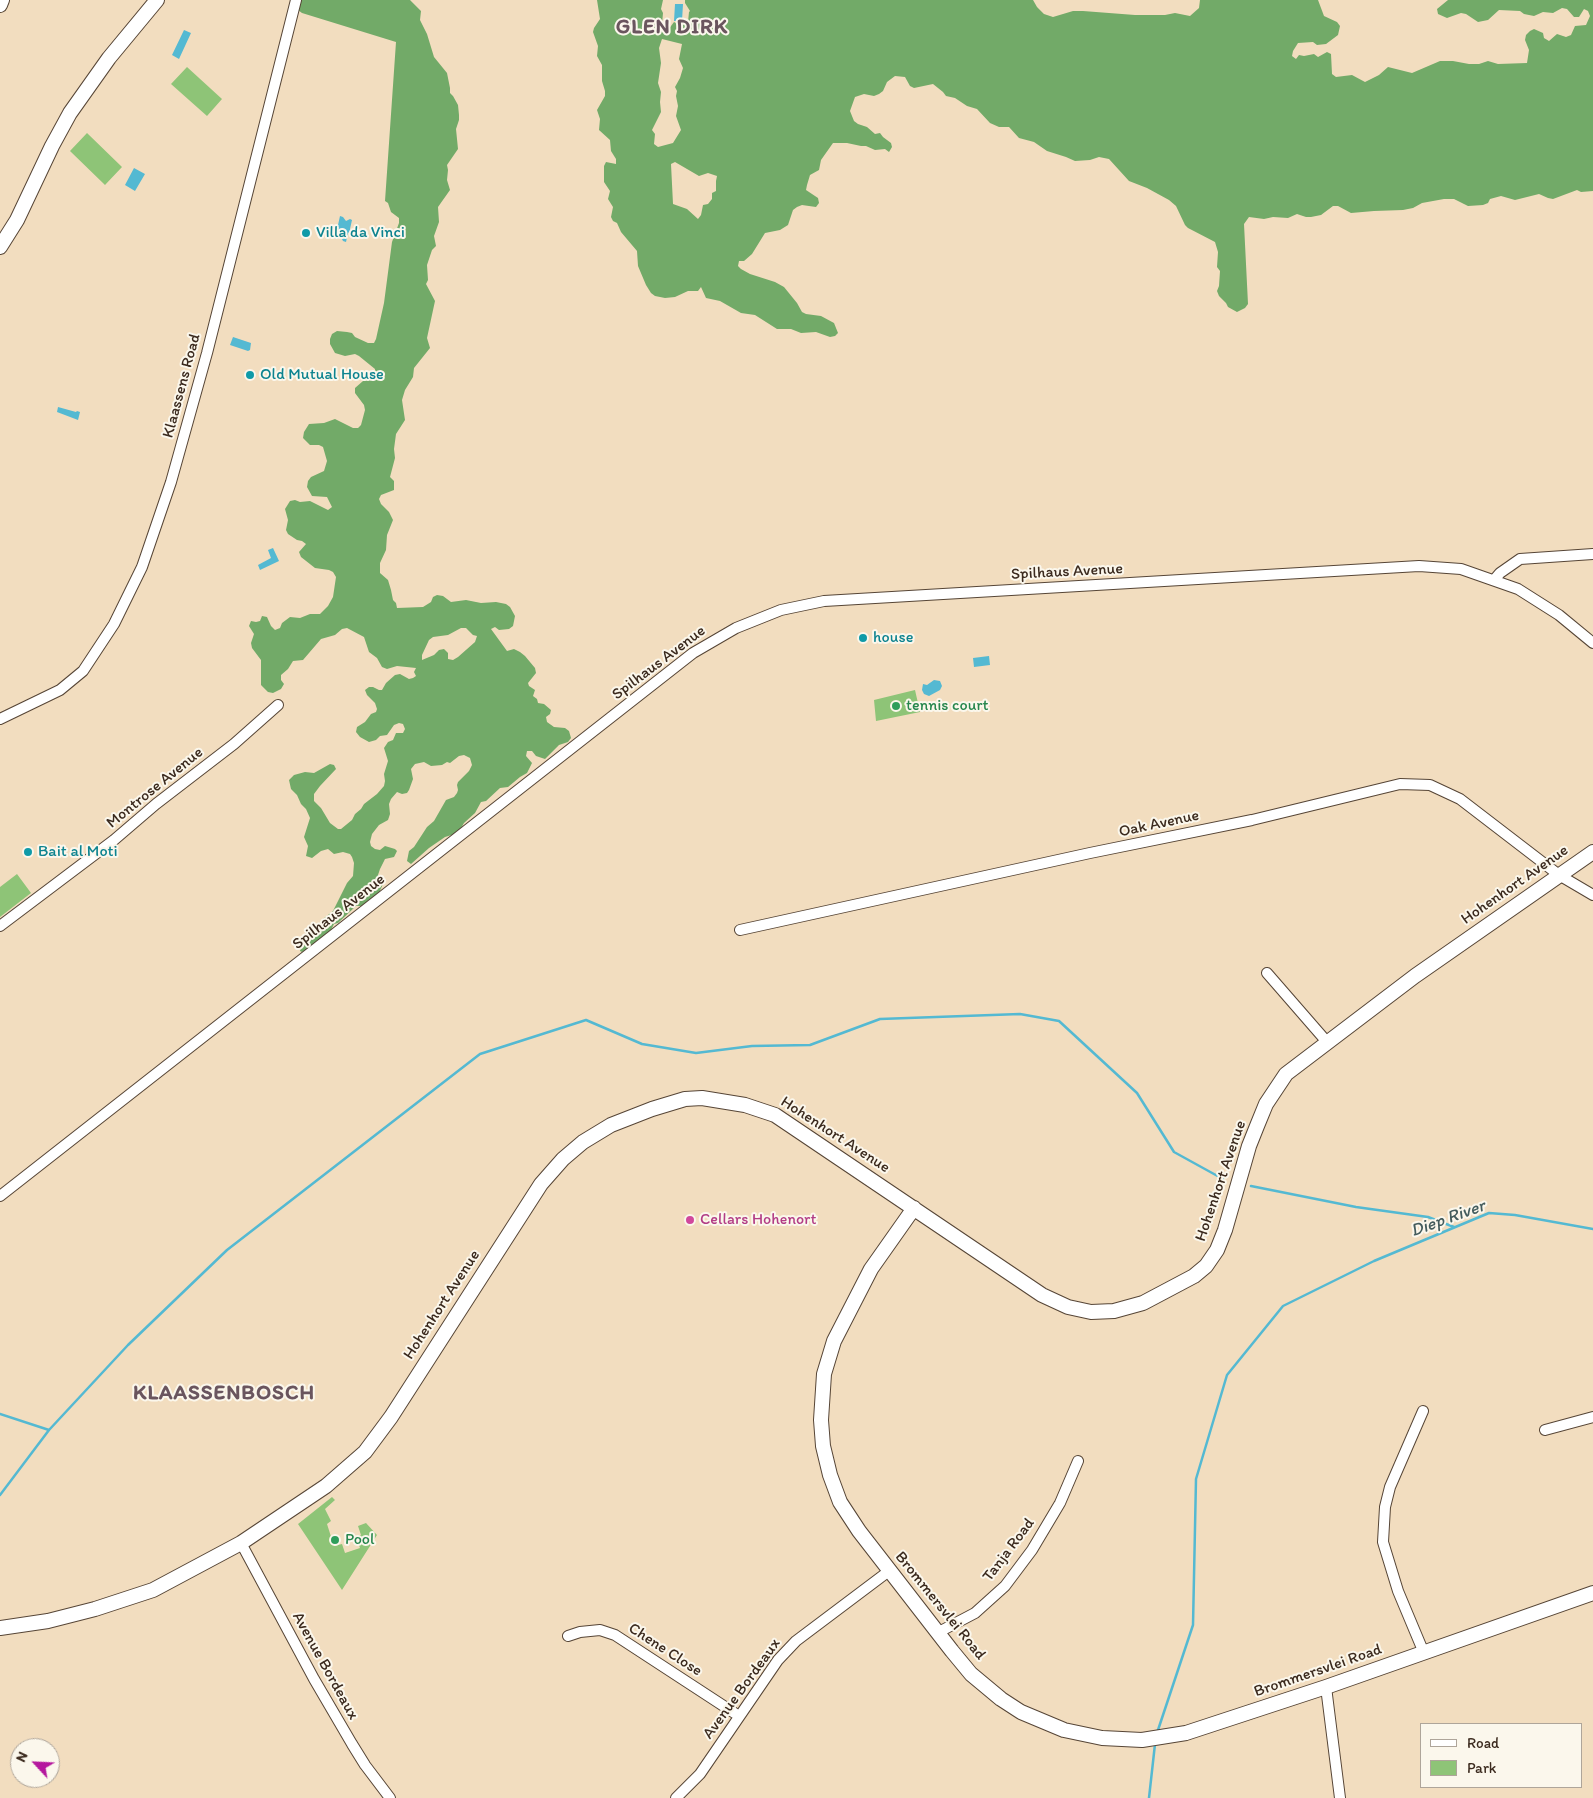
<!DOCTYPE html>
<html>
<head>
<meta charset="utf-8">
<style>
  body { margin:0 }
  #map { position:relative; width:1593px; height:1798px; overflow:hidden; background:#f2ddbf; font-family:Itim,sans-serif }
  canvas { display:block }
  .legend { position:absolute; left:1420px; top:1723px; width:162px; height:65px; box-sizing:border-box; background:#fbf7ec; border:1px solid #aea59a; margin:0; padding:6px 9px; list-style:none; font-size:15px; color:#3b2a1e }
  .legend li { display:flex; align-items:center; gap:10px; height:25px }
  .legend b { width:25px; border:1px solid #aea59a }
  .north { position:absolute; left:10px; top:1738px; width:50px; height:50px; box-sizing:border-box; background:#fbf7ec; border:1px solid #aea59a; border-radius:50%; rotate:295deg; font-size:14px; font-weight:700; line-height:20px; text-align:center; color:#3b2a1e }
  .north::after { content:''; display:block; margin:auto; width:18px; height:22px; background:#b5179e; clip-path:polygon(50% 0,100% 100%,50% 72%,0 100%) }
</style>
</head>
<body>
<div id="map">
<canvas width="1593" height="1798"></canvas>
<ul class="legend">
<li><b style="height:6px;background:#fff"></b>Road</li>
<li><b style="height:14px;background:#8ec477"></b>Park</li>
</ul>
<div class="north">N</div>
</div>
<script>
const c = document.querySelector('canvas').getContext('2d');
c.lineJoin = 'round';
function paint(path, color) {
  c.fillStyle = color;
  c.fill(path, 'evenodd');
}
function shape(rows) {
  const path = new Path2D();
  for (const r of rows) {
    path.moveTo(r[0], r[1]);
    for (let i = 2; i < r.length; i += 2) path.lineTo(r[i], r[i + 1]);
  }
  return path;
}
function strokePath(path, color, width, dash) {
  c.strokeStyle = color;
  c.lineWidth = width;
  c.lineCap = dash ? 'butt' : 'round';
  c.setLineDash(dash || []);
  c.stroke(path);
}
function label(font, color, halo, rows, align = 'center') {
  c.font = font + ' Itim,sans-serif';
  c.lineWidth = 4;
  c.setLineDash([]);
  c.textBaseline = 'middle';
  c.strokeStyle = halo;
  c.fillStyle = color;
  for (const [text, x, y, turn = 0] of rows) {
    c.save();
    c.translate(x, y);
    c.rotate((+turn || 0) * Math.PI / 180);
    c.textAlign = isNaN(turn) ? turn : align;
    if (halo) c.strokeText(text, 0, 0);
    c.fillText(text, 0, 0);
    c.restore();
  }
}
const green = shape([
  [187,67,222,99,207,116,171,84],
  [87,133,122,167,105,185,70,151],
  [915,690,920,712,876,721,874,700],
  [17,874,31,893,0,917,0,887],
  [332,1497,335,1500,325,1509,331,1521,327,1524,334,1546,342,1544,345,1553,360,1548,356,1537,361,1535,358,1526,366,1523,377,1535,342,1590,298,1524]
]);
const forest = shape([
  [300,0,410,0,421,11,420,20,427,34,434,57,447,73,450,88,450,93,453,96,458,105,459,115,459,120,456,129,458,149,447,165,448,170,447,180,450,190,438,207,439,222,434,236,436,246,432,250,427,265,428,280,426,284,435,301,427,338,430,348,414,368,413,377,405,390,402,400,405,420,396,434,394,449,395,458,390,477,394,481,394,490,381,495,379,499,381,504,389,512,393,520,387,535,386,550,380,563,380,573,388,580,391,590,393,600,396,603,397,608,423,607,431,602,433,597,437,595,443,596,451,602,466,600,481,603,496,602,506,604,510,607,515,616,513,626,509,629,499,630,495,627,491,629,507,651,514,649,520,652,525,656,535,668,536,673,528,683,529,686,535,690,533,696,537,699,538,703,544,704,551,710,550,714,546,717,547,722,554,727,565,728,569,731,571,738,568,742,559,745,545,759,536,756,532,751,527,751,526,756,532,763,527,773,520,777,508,787,500,788,486,801,481,802,475,813,464,823,460,830,455,834,445,837,429,848,411,864,407,861,409,851,414,847,427,827,434,821,446,800,454,797,457,793,458,790,457,785,458,782,469,771,472,765,470,758,464,755,459,756,450,763,447,762,442,765,431,766,424,762,415,764,411,769,413,779,409,790,407,793,402,794,397,792,391,799,389,804,390,814,388,820,379,825,372,834,370,842,371,846,375,849,380,850,385,846,395,849,397,851,394,857,385,859,380,869,378,875,382,879,383,884,379,893,364,906,356,906,338,923,334,924,329,934,307,950,302,952,300,951,301,946,314,934,323,919,333,911,347,883,353,876,354,863,352,857,350,854,343,852,334,854,328,849,321,851,312,858,306,856,308,846,304,837,310,818,306,809,301,804,297,795,291,789,289,780,294,775,305,772,314,773,330,764,334,765,336,769,320,786,314,794,314,801,321,808,330,823,338,829,341,829,352,820,355,814,361,809,364,804,377,794,384,786,385,781,384,774,388,761,384,748,388,742,393,740,396,733,403,733,405,729,403,724,399,723,394,725,387,735,380,736,376,740,369,742,360,737,356,732,357,727,365,722,371,714,376,712,377,709,375,703,367,695,365,690,369,687,373,687,379,690,382,690,386,683,395,675,400,674,409,679,413,678,416,676,414,672,416,668,397,666,387,669,382,667,377,658,369,652,364,637,347,628,342,629,335,635,321,639,303,660,293,661,288,669,281,675,281,680,284,684,281,689,273,693,268,692,261,685,261,660,252,648,251,643,254,634,249,626,251,621,256,622,260,621,262,616,267,617,271,626,275,630,280,628,282,623,290,617,300,618,310,614,320,614,328,606,333,597,336,577,333,572,329,570,315,568,301,557,299,552,306,544,302,541,297,540,288,534,286,530,288,520,285,509,290,501,295,500,300,502,310,501,328,510,332,507,327,497,312,496,307,487,308,481,311,477,324,471,327,461,323,447,319,445,310,445,303,438,304,432,309,424,324,423,335,419,353,428,358,428,361,425,365,410,364,405,355,393,355,388,363,381,373,379,375,374,375,369,359,356,355,354,345,356,335,353,330,344,330,339,332,334,337,331,347,332,352,333,355,337,368,343,374,343,376,339,384,303,392,242,399,223,399,218,391,212,388,203,385,201,396,42,302,13,298,10],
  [461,628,466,628,473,635,477,636,475,642,458,657,453,660,448,659,448,653,444,649,439,650,434,655,422,660,422,655,429,640,433,637,448,635],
  [597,0,663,0,661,9,663,13,662,24,663,28,668,30,674,22,678,24,688,22,689,12,690,11,685,3,685,0,1033,0,1037,7,1044,14,1053,17,1073,11,1083,11,1135,15,1165,15,1175,13,1190,16,1199,8,1200,0,1318,0,1324,16,1337,22,1340,26,1338,35,1326,44,1317,45,1313,42,1298,43,1293,51,1292,56,1296,59,1299,55,1304,56,1314,54,1318,57,1327,52,1331,54,1332,74,1336,77,1352,75,1365,82,1379,75,1388,67,1412,73,1440,61,1453,61,1469,64,1479,64,1488,61,1498,64,1527,63,1529,50,1525,40,1526,35,1530,31,1534,29,1543,33,1544,38,1549,41,1557,34,1566,37,1571,35,1575,26,1586,25,1590,16,1588,11,1584,9,1579,17,1574,17,1567,9,1562,8,1553,13,1543,12,1534,16,1524,14,1520,11,1499,10,1488,20,1478,22,1466,14,1461,13,1447,18,1438,14,1437,9,1448,0,1593,0,1593,191,1581,192,1577,190,1553,199,1548,198,1539,194,1515,200,1501,196,1490,199,1488,203,1483,205,1468,206,1454,199,1444,199,1422,203,1413,208,1403,210,1374,211,1351,213,1338,206,1333,206,1321,215,1311,217,1306,217,1297,214,1288,218,1273,217,1264,219,1249,217,1244,224,1248,304,1245,308,1237,312,1228,307,1226,303,1219,296,1217,291,1219,286,1220,271,1217,267,1218,252,1215,242,1188,228,1185,225,1176,206,1169,200,1147,188,1129,181,1109,159,1099,157,1090,160,1075,161,1066,157,1047,151,1034,142,1019,138,1009,127,999,127,990,123,977,109,967,106,955,98,946,96,943,92,933,84,914,88,910,86,905,77,895,76,887,82,883,91,879,94,874,96,864,94,855,97,850,111,854,121,858,124,867,127,875,134,880,133,883,137,891,143,892,147,889,152,885,149,875,150,866,146,861,146,847,143,833,143,821,160,819,170,810,175,807,185,806,190,818,198,819,203,816,207,802,205,797,207,793,210,788,225,780,230,765,233,752,254,744,261,739,261,738,266,741,269,750,274,775,282,784,287,797,303,802,312,806,314,821,316,834,323,838,333,835,336,830,337,816,332,801,333,791,329,777,329,755,315,741,313,720,301,706,298,701,287,698,291,688,291,675,297,665,298,655,296,651,293,646,285,638,266,637,251,621,232,617,223,613,221,611,217,613,207,608,199,610,191,604,182,604,166,606,162,616,164,616,159,611,151,610,140,599,130,600,119,597,110,605,96,605,91,602,81,602,65,597,56,598,46,593,32,594,28,600,19],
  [662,39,682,44,679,59,683,68,680,78,675,87,677,91,676,96,678,106,676,116,681,130,673,143,658,147,654,144,655,134,652,130,661,112,660,102,661,92,658,83,661,63,659,48],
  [675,162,699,176,708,173,717,176,716,181,716,191,712,193,712,199,708,204,703,205,701,215,698,219,687,209,673,204,671,164]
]);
const water = shape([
  [675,4,683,4,682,21,674,21],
  [184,30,191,33,179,59,172,55],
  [134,168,145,174,135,191,125,185],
  [340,216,343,217,346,221,350,219,352,220,350,229,351,231,348,233,346,242,343,241,341,237,337,239,334,238,336,229,335,226,338,225],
  [233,337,251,343,250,350,248,351,230,345],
  [58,407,76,412,77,411,80,412,78,420,57,412],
  [273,548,279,561,260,570,258,565,271,558,268,550],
  [989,656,990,665,974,667,973,658],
  [934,680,940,681,942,686,940,690,929,696,924,694,922,690,923,684,927,685]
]);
const stream = shape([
  [1251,1186,1356,1207,1428,1217,1454,1227],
  [0,1414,49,1430,128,1345,227,1250,480,1054,586,1020,642,1044,696,1053,752,1046,810,1045,880,1019,1020,1014,1059,1021,1137,1093,1174,1152,1223,1179],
  [0,1495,49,1430],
  [1157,1733,1193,1625,1196,1479,1227,1375,1283,1306,1374,1261,1489,1213,1515,1215,1593,1229],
  [1149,1798,1155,1744]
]);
const street = shape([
  [1494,580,1500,573,1520,559,1593,554],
  [0,719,60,690,83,671,114,624,142,567,171,482,207,353,296,0],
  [0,926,114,840,156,804,234,744,278,705],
  [740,930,1090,853,1252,820,1400,784,1430,785,1460,799,1559,875,1593,895],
  [1267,973,1327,1042],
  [0,1196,693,653,736,628,781,610,824,601,1419,566,1461,569,1518,589,1559,615,1593,643],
  [1423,1411,1390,1487,1385,1507,1383,1542,1398,1591,1424,1653],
  [1545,1430,1593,1417],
  [241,1543,314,1679,352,1744,365,1765,390,1798],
  [937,1633,975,1613,1005,1586,1032,1550,1060,1503,1078,1461],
  [568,1636,580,1632,600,1630,615,1635,739,1716],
  [1326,1687,1340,1798],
  [676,1798,700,1774,778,1660,796,1641,889,1571]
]);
const secondary = shape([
  [0,5,2,0],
  [0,247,17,220,52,146,70,113,109,58,157,0],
  [914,1208,871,1269,834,1341,824,1374,821,1420,823,1446,830,1475,840,1502,859,1531,952,1651,971,1674,1001,1699,1021,1712,1064,1730,1102,1738,1142,1740,1186,1733,1326,1687,1593,1593],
  [0,1628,48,1621,95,1609,153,1590,241,1543,326,1486,365,1452,391,1417,541,1184,563,1159,583,1142,611,1125,652,1109,685,1099,702,1098,745,1105,775,1115,1042,1295,1068,1307,1091,1312,1114,1311,1143,1303,1194,1276,1206,1266,1217,1250,1225,1230,1249,1146,1257,1126,1266,1104,1286,1074,1415,976,1593,852]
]);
const markers = [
  [306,233,5,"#0f9aa8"],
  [250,375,5,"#0f9aa8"],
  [863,638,5,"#0f9aa8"],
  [896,706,5,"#2e9e5b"],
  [28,852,5,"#0f9aa8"],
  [690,1220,5,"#d1479c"],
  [335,1540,5,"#2e9e5b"]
];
const cultureNames = [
  ["Villa da Vinci",316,233],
  ["Old Mutual House",260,375],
  ["house",873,638],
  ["Bait al Moti",38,852]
];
const streetNames = [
  ["Klaassens Road",182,386,-75],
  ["Spilhaus Avenue",1067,572,-3],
  ["Spilhaus Avenue",659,663,-37],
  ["Montrose Avenue",155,788,-39],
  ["Oak Avenue",1159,824,-12],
  ["Hohenhort Avenue",1515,885,-35],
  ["Spilhaus Avenue",339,912,-38],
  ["Hohenhort Avenue",835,1135,33],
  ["Hohenhort Avenue",1221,1181,-71],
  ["Hohenhort Avenue",442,1305,-57],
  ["Tanja Road",1009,1550,-53],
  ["Brommersvlei Road",940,1606,51],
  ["Chene Close",665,1650,33],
  ["Avenue Bordeaux",325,1666,61],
  ["Brommersvlei Road",1318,1671,-19],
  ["Avenue Bordeaux",742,1689,-54]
];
const leisureNames = [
  ["tennis court",906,706],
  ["Pool",345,1540]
];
const hotelNames = [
  ["Cellars Hohenort",700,1220]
];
const waterNames = [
  ["Diep River",1448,1219,-20]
];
const districtNames = [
  ["GLEN DIRK",672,28],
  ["KLAASSENBOSCH",224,1394]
];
paint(green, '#8ec477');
paint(forest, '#72aa68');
paint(water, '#54b9d2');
strokePath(stream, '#54b9d2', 2.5);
strokePath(street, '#564536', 12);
strokePath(secondary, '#564536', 16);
strokePath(street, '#fff', 10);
strokePath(secondary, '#fff', 14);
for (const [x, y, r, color] of markers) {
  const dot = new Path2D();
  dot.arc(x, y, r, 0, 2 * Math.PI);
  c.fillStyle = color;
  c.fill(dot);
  strokePath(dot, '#fbf7ec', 2);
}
label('16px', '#0d838f', '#fbf7ec', cultureNames, 'left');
label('16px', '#3b2a1e', '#fbf7ec', streetNames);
label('16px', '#27864d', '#fbf7ec', leisureNames, 'left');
label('16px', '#b23c85', '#fbf7ec', hotelNames, 'left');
label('italic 18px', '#445c5d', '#fbf7ec', waterNames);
c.letterSpacing = '1px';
label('bold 21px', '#6a555e', '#fbf7ec', districtNames);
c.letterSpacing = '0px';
</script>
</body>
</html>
